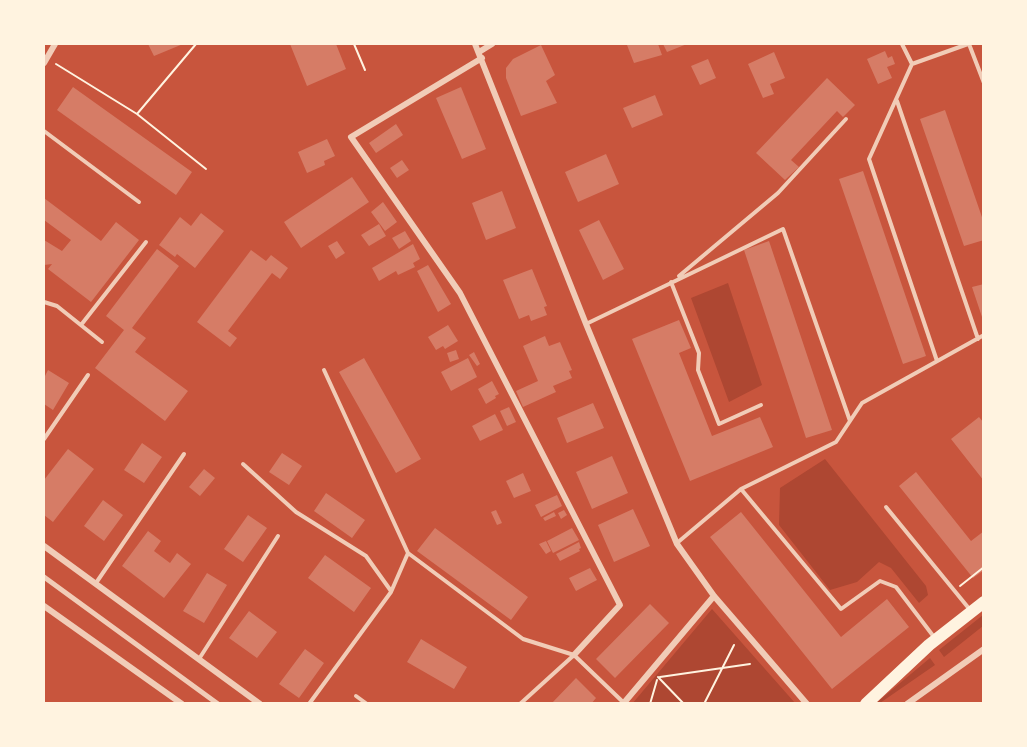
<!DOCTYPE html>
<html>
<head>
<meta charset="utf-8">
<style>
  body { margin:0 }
  #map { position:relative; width:1027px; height:747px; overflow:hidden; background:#c8553d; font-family:"Alegreya Sans",sans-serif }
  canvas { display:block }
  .frame { position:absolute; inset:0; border:45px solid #fff3e0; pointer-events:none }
</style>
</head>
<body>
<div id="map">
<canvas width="1027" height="747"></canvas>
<div class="frame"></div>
</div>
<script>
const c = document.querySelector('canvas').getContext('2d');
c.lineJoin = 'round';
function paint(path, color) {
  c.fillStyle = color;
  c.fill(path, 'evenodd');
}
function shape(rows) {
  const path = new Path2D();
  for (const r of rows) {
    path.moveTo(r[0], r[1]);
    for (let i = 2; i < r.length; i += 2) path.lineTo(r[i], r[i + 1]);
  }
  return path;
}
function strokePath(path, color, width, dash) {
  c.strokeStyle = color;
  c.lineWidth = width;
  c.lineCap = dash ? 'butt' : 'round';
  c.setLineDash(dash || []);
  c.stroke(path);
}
const green = shape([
  [728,283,762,385,729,402,691,298],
  [825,459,926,586,928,595,919,603,891,568,879,562,857,582,830,590,779,525,780,488],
  [712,609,795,703,632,704],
  [983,615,983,626,944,657,939,650],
  [930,658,935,665,880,703,875,704]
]);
const building = shape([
  [148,44,183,44,154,56],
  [290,44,336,44,346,69,307,86],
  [632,44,658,44,662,55,634,63,627,45],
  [663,44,687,44,667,52],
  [541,45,555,75,546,81,557,103,521,116,506,78,506,68,513,59],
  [885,51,888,58,892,56,895,64,887,67,892,78,878,84,867,59],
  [774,52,785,78,770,84,774,94,763,98,748,64],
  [708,59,716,78,700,85,691,66],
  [827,78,855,105,843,117,837,111,791,160,799,167,785,180,756,153],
  [73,87,192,172,176,195,57,110],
  [461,87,486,149,462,159,436,98],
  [655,95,663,115,632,128,623,108],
  [945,110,984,223,984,240,964,246,920,119],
  [396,124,403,135,376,153,369,143],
  [327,139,335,156,324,161,325,165,307,173,298,152],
  [606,154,619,184,578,202,565,172],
  [402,160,409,170,397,178,390,168],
  [863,171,926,356,903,364,839,179],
  [352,177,369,202,301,248,284,222],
  [502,191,516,228,486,240,472,203],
  [44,198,101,241,116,222,139,240,91,302,48,269,52,264,44,265,44,240,62,251,71,240,44,220],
  [383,202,397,222,385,231,371,212],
  [201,213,224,231,195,268,177,254,175,257,159,245,180,217,191,226],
  [599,220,624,269,603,280,579,230],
  [379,224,386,236,369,246,361,235],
  [405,231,411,241,399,249,392,238],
  [337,241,345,253,336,259,328,246],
  [769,241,832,430,806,438,744,250],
  [413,244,420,259,413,263,415,267,398,275,396,271,379,281,372,268],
  [157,249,179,266,132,328,146,338,135,352,188,391,165,421,95,368,124,330,106,316],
  [251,250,266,261,271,255,288,268,280,279,272,273,228,331,237,338,230,347,197,322],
  [428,265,451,304,438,312,417,271],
  [532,269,547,306,544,307,547,315,531,321,529,315,519,319,503,280],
  [984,284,984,320,983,320,972,287],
  [679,320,691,348,679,353,712,436,760,417,773,447,690,481,632,339],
  [448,325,458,341,445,349,443,346,436,350,428,337],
  [545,336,549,346,560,342,572,370,569,371,572,378,553,386,556,392,523,407,516,391,538,381,523,346],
  [456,350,459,359,450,362,447,353],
  [474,352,480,364,477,366,469,355],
  [364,358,421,459,396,473,339,372],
  [468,358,477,377,451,391,441,372],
  [48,370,69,383,53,410,44,404,44,378],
  [492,381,499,394,495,396,496,398,486,404,478,389],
  [593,403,604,428,567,443,557,418],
  [509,407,516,422,507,426,500,411],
  [495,414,503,430,480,441,472,426],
  [979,417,984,423,984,481,951,439],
  [142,443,162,457,144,483,124,470],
  [68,449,94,469,53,522,44,515,44,480],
  [282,453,302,466,289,485,269,472],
  [612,456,628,493,592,509,576,472],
  [204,469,215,478,200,496,189,487],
  [916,472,971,541,984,531,984,553,982,554,984,557,984,570,973,578,899,486],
  [523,473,531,491,514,498,506,481],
  [326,493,365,520,352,538,314,511],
  [557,495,562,506,541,517,535,505],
  [103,500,123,515,104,541,84,526],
  [633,509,650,546,614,562,598,525],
  [496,510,502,523,497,525,491,512],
  [564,510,567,515,561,519,558,513],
  [554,512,556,516,545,521,543,518],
  [741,512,841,637,887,599,909,627,832,689,710,537],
  [248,515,267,528,243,562,224,549],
  [435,528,528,597,511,620,417,551],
  [572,528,579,540,553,553,547,541],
  [148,531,161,541,154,551,170,563,177,553,191,564,164,598,122,566],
  [546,541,551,551,546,554,539,544],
  [579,542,581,548,579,549,580,551,560,561,556,554],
  [325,555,371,588,354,612,308,578],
  [590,568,597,580,576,591,569,578],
  [207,573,227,585,204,623,183,611],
  [650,604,669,623,615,678,596,659],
  [249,611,277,632,257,658,229,638],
  [421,639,467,667,454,689,407,662],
  [305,649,324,663,299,698,279,684],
  [576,678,596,698,591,704,551,704]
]);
const path = shape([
  [354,44,365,70],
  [56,64,137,114,206,169],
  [137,114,196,44],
  [960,586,984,567],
  [658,677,684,704],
  [660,677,750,664],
  [650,704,657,680],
  [704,704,734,645]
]);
const service = shape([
  [902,44,912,64],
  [969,44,984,83],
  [897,101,978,339],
  [44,131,139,202],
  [679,276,778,193,846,119],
  [671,282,699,353,698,370,719,424,761,405],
  [44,302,57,306,102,342],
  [586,324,783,229,850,421],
  [81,325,146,242],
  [937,361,869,159,912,64,968,44],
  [44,439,88,375],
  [243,464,296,512,366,556,391,591],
  [741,489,841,609,880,581,896,587,934,637],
  [886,507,971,611],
  [677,543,741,489,836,442,862,403,984,335],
  [408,553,523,639,574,655,624,703],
  [96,583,184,454],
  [199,659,278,536],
  [356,696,367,704],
  [309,704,391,592,408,553,324,370],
  [520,704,574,655]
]);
const pedestrian = shape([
  [44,577,218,704]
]);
const minor = shape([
  [475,44,586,324,677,544,714,596,807,704],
  [479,52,492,44],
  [482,58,351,137,460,293,620,605,574,655],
  [44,63,55,44],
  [44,546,260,704],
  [44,606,182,704],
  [623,704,714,596],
  [907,704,984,649]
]);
const primary = shape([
  [866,704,929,645,984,602]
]);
paint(green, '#ae4732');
paint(building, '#d67c66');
strokePath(path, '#fff3e0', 2);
strokePath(service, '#f1ccb7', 4);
strokePath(pedestrian, '#f1ccb7', 5);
strokePath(minor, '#f1ccb7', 6);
strokePath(primary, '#fff3e0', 12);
</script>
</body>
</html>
